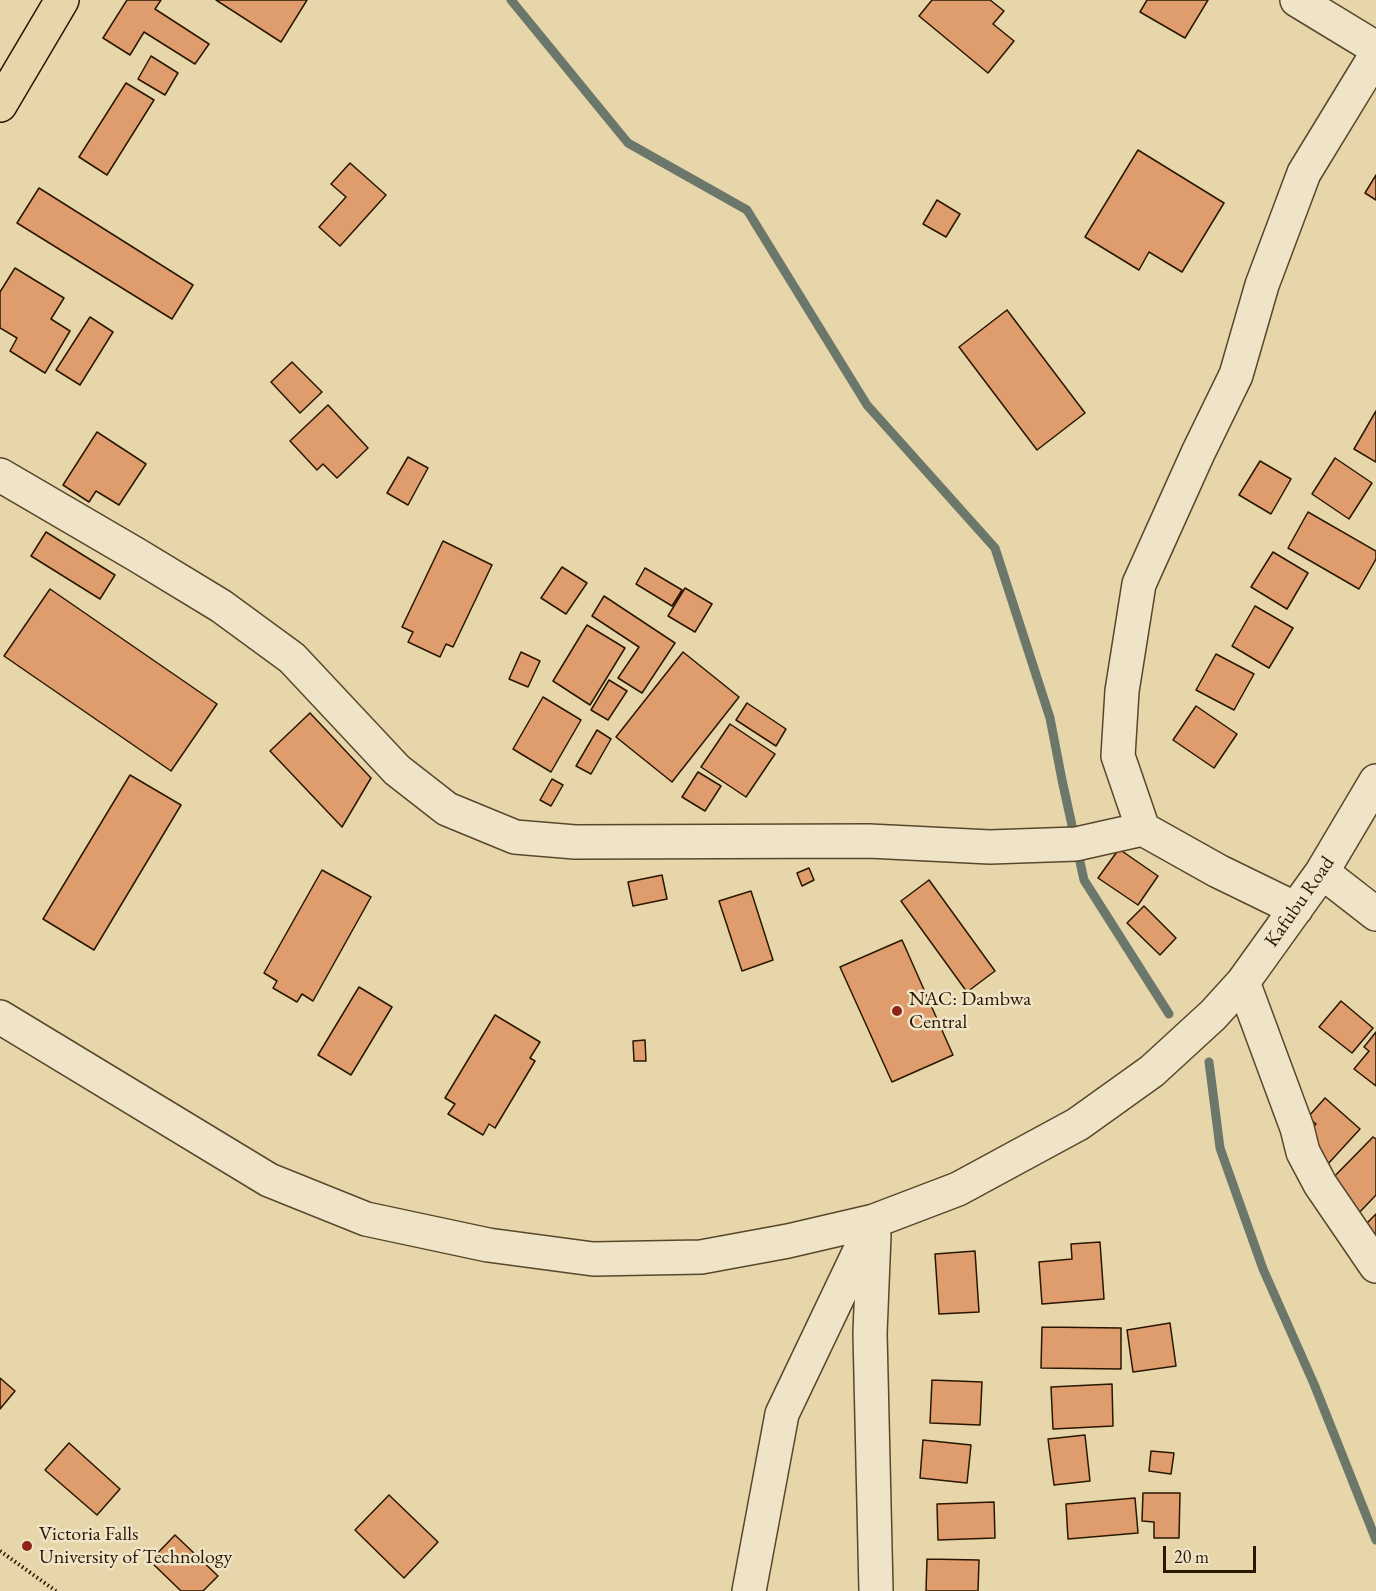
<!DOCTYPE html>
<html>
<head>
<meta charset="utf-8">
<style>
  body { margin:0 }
  #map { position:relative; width:1376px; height:1591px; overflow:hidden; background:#e7d6a9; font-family:"EB Garamond",serif }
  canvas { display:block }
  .scale { position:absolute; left:1163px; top:1546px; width:93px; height:27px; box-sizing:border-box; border:3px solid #291701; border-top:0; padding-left:8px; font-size:18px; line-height:21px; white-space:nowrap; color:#291701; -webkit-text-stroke:4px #efe4c7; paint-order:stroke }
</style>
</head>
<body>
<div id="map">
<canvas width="1376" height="1591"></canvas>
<div class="scale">20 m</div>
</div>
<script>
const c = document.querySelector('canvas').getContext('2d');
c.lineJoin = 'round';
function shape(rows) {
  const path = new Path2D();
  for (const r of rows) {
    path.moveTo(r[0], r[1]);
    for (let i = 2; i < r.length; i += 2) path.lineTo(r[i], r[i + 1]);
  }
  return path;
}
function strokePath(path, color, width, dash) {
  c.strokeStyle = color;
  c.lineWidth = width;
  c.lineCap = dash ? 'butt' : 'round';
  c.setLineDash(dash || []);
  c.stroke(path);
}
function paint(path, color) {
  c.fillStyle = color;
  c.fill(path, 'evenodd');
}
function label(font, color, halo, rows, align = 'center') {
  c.font = font + ' "EB Garamond",serif';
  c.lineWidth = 5;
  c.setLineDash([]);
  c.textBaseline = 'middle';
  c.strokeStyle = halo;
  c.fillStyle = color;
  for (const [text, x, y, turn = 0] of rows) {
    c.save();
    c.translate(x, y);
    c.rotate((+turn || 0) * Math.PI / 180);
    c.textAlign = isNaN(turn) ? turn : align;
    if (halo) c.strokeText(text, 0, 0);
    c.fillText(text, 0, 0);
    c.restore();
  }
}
const stream = shape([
  [511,0,628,143,747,210,867,405,995,548,1050,718,1062,780,1084,880,1169,1014],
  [1209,1062,1220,1148,1263,1269,1314,1384,1376,1540]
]);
const building = shape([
  [127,0,161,0,155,9,209,44,195,64,144,32,130,55,103,38,127,0],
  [216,0,307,0,281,42,216,0],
  [932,0,990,0,1004,11,993,24,1014,41,988,73,919,16,932,0],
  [1147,0,1208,0,1185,38,1140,12,1147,0],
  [151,56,178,73,165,95,138,79,151,56],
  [126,83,154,100,107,175,79,157,126,83],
  [1138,150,1224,203,1182,272,1149,252,1139,270,1085,237,1138,150],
  [350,163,386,195,340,246,319,227,346,197,331,184,350,163],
  [1376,175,1376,200,1365,193,1376,175],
  [39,188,193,285,172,319,17,223,39,188],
  [937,200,960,214,946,237,923,224,937,200],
  [15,268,64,298,51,319,70,331,45,373,10,351,17,338,0,328,0,292,15,268],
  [1007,310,1085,413,1037,450,959,347,1007,310],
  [90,317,113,332,80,385,56,370,90,317],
  [292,362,322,392,300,413,271,382,292,362],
  [328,405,368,448,337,478,323,464,317,470,290,441,328,405],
  [1376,411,1376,462,1354,449,1376,411],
  [97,432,146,464,119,505,96,491,89,502,63,485,97,432],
  [408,457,428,468,408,505,387,493,408,457],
  [1335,458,1372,483,1349,519,1312,494,1335,458],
  [1260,461,1291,479,1271,514,1239,495,1260,461],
  [1308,512,1376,551,1376,559,1359,589,1288,548,1308,512],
  [46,532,115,575,100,599,31,556,46,532],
  [443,541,492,565,453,647,446,644,440,657,408,642,413,632,402,627,443,541],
  [1273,552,1308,573,1287,609,1251,587,1273,552],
  [562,567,587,583,566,614,541,598,562,567],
  [645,568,682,590,672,606,636,584,645,568],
  [685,588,712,604,695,632,668,616,685,588],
  [50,589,217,704,171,771,4,656,50,589],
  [604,596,675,643,642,693,618,678,639,647,592,616,604,596],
  [1255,606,1293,628,1269,668,1232,646,1255,606],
  [587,625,625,648,590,705,553,681,587,625],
  [521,652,540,661,528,687,509,679,521,652],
  [683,652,739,697,672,782,616,737,683,652],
  [1216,654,1254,674,1234,710,1196,690,1216,654],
  [609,680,627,691,608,720,591,710,609,680],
  [543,697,581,720,551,772,513,749,543,697],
  [747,703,786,729,776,746,736,720,747,703],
  [1196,706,1237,734,1214,768,1173,740,1196,706],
  [310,713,371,778,342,827,270,751,310,713],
  [730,724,775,754,746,797,701,767,730,724],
  [597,730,611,739,591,774,576,766,597,730],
  [698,772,721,786,705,811,682,797,698,772],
  [130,775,181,805,94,950,43,919,130,775],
  [552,779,563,785,551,806,540,800,552,779],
  [1119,849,1158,876,1138,905,1098,878,1119,849],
  [809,868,814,880,802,886,797,873,809,868],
  [322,870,371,897,313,1001,302,994,297,1002,273,988,277,981,264,973,322,870],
  [662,875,667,899,633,906,628,882,662,875],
  [929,880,995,971,967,992,901,901,929,880],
  [751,891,773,960,742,971,719,901,751,891],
  [1144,906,1176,938,1160,955,1127,923,1144,906],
  [902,940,953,1055,892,1082,840,967,902,940],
  [359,987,392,1007,351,1075,318,1055,359,987],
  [1341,1001,1373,1028,1352,1053,1319,1027,1341,1001],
  [495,1015,540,1042,530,1058,535,1061,495,1128,489,1124,483,1135,448,1114,455,1104,445,1098,495,1015],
  [1376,1032,1376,1086,1354,1069,1369,1051,1364,1047,1376,1032],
  [645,1040,646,1061,634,1061,633,1041,645,1040],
  [1325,1098,1360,1129,1327,1165,1300,1141,1316,1124,1308,1117,1325,1098],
  [1373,1137,1376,1139,1376,1195,1356,1216,1325,1186,1373,1137],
  [1376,1214,1376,1245,1360,1230,1376,1214],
  [1100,1242,1104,1299,1042,1304,1039,1262,1072,1259,1071,1244,1100,1242],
  [975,1251,979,1312,939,1314,935,1254,975,1251],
  [1170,1323,1176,1366,1133,1372,1127,1330,1170,1323],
  [1042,1327,1121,1328,1121,1369,1041,1368,1042,1327],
  [0,1378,15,1391,0,1409,0,1378],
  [932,1380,982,1382,980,1425,930,1423,932,1380],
  [1112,1384,1113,1426,1053,1429,1051,1387,1112,1384],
  [1085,1435,1090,1481,1054,1485,1048,1439,1085,1435],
  [923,1440,971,1445,967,1483,920,1478,923,1440],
  [69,1443,120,1489,97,1515,45,1470,69,1443],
  [1151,1451,1174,1453,1171,1474,1149,1471,1151,1451],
  [1143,1493,1180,1493,1179,1538,1154,1538,1154,1522,1142,1521,1143,1493],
  [389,1495,438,1542,404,1578,355,1530,389,1495],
  [1135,1498,1138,1533,1068,1539,1066,1504,1135,1498],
  [994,1502,995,1538,938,1540,937,1504,994,1502],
  [175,1535,218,1576,203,1591,181,1591,150,1561,175,1535],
  [927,1559,979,1560,978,1591,926,1591,927,1559]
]);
const path = shape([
  [0,1551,56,1591]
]);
const minor = shape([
  [1297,0,1376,48],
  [0,475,137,555,221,606,292,658,397,770,447,809,515,837,575,842,869,841,990,847,1076,844,1143,829],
  [1322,872,1376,914],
  [1296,909,1218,871,1143,829,1118,756,1122,691,1139,584,1198,453,1236,375,1262,285,1304,173,1376,55],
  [1243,982,1297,1128,1303,1152,1320,1184,1376,1266],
  [0,1017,269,1180,366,1219,488,1245,593,1259,701,1257,788,1241,874,1221,958,1189,1078,1124,1152,1071,1213,1015,1243,982,1322,872,1376,781],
  [874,1235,870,1333,876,1591],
  [749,1591,782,1414,874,1221]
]);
const highway = shape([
  [0,105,62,0]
]);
const markers = [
  [897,1011,6,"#8f2418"],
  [27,1546,6,"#8f2418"]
];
const streetNames = [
  ["Kafubu Road",1300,902,-55]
];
const poiNames = [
  ["NAC: Dambwa",909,1000],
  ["Central",909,1023],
  ["Victoria Falls",39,1535],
  ["University of Technology",39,1558]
];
strokePath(stream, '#6c776b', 9);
paint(building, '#df9d6e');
strokePath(building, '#291701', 1.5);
strokePath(minor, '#58472b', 36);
strokePath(highway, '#291701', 36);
strokePath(path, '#291701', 4, [1.5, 3]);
strokePath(minor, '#efe4c7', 33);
strokePath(highway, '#e7d6a9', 33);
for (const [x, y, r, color] of markers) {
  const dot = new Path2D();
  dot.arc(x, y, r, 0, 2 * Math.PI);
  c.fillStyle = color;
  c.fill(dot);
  strokePath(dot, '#efe4c7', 2);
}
label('20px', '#291701', '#efe4c7', streetNames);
label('20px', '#291701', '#efe4c7', poiNames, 'left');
</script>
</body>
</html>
